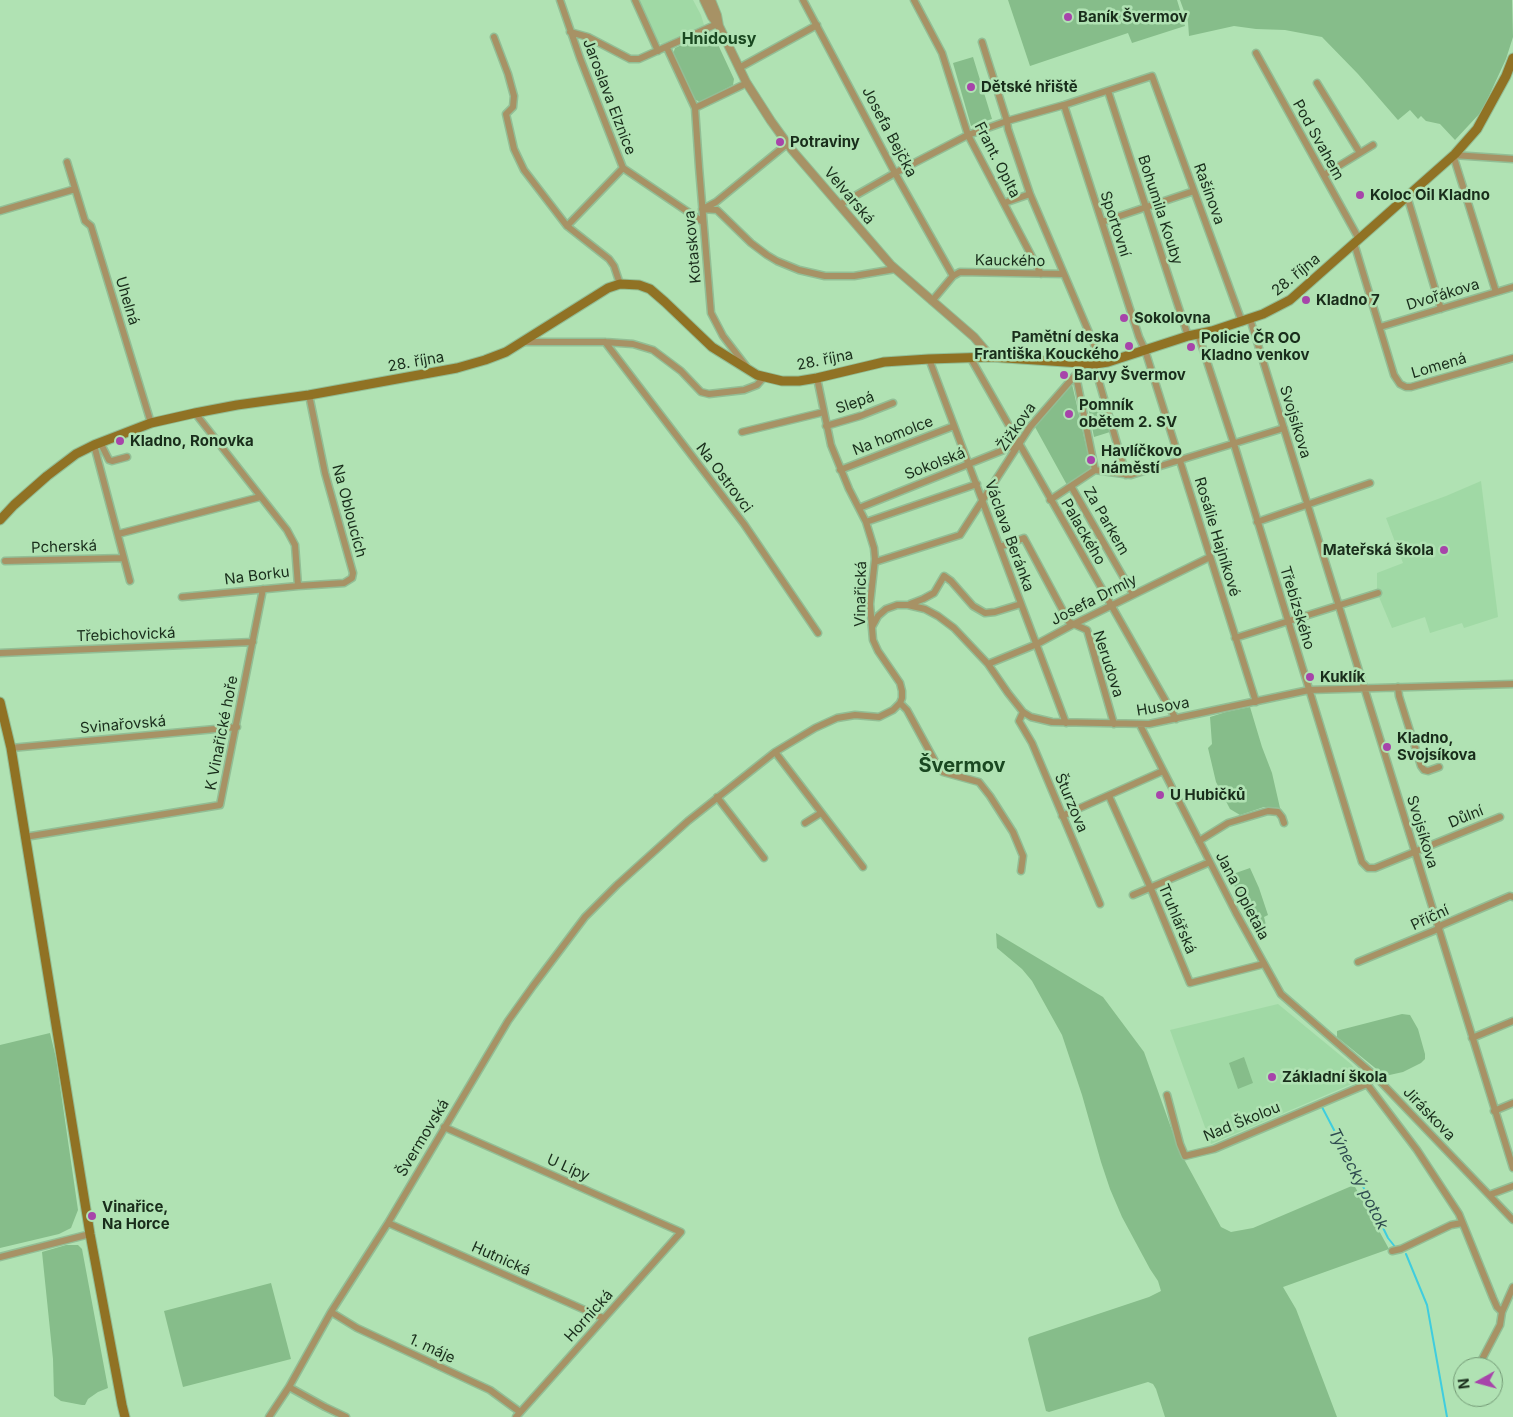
<!DOCTYPE html>
<html>
<head>
<meta charset="utf-8">
<style>
  body { margin:0 }
  #map { position:relative; width:1513px; height:1417px; overflow:hidden; background:#b0e2b3; font-family:Inter,sans-serif }
  canvas { display:block }
  .north { position:absolute; left:1453px; top:1357px; width:50px; height:50px; box-sizing:border-box; background:#b0e2b3; border:1px solid #749a76; border-radius:50%; rotate:263deg; font-size:14px; font-weight:700; line-height:20px; text-align:center; color:#192d1b }
  .north::after { content:''; display:block; margin:auto; width:18px; height:22px; background:#a744aa; clip-path:polygon(50% 0,100% 100%,50% 72%,0 100%) }
</style>
</head>
<body>
<div id="map">
<canvas width="1513" height="1417"></canvas>
<div class="north">N</div>
</div>
<script>
const c = document.querySelector('canvas').getContext('2d');
c.lineJoin = 'round';
function paint(path, color) {
  c.fillStyle = color;
  c.fill(path, 'evenodd');
}
function shape(rows) {
  const path = new Path2D();
  for (const r of rows) {
    path.moveTo(r[0], r[1]);
    for (let i = 2; i < r.length; i += 2) path.lineTo(r[i], r[i + 1]);
  }
  return path;
}
function strokePath(path, color, width, dash) {
  c.strokeStyle = color;
  c.lineWidth = width;
  c.lineCap = dash ? 'butt' : 'round';
  c.setLineDash(dash || []);
  c.stroke(path);
}
function label(font, color, halo, rows, align = 'center') {
  c.font = font + ' Inter,sans-serif';
  c.lineWidth = 5;
  c.setLineDash([]);
  c.textBaseline = 'middle';
  c.strokeStyle = halo;
  c.fillStyle = color;
  for (const [text, x, y, turn = 0] of rows) {
    c.save();
    c.translate(x, y);
    c.rotate((+turn || 0) * Math.PI / 180);
    c.textAlign = isNaN(turn) ? turn : align;
    if (halo) c.strokeText(text, 0, 0);
    c.fillText(text, 0, 0);
    c.restore();
  }
}
const built = shape([
  [639,0,693,0,701,15,704,25,662,44,657,42],
  [1481,481,1498,617,1464,628,1462,623,1430,633,1425,617,1392,628,1379,597,1377,589,1377,573,1403,563,1386,518,1446,496],
  [1278,1004,1351,1064,1357,1072,1359,1081,1211,1144,1170,1030]
]);
const green = shape([
  [1008,0,1177,0,1185,26,1132,43,1128,33,1030,66],
  [1180,0,1512,0,1513,37,1506,59,1482,111,1455,140,1440,124,1426,121,1421,116,1418,119,1410,110,1398,120,1397,119,1358,74,1322,37,1285,30,1256,29,1234,26,1189,36,1188,22],
  [708,33,714,36,734,79,733,85,700,102,694,99,673,54,675,48],
  [973,57,992,119,971,126,953,63],
  [1072,384,1091,468,1067,485,1035,427],
  [1102,404,1110,432,1094,437,1088,407],
  [1250,707,1262,747,1272,773,1280,808,1264,807,1240,815,1230,809,1216,782,1208,748,1212,744,1210,717,1226,712],
  [1250,868,1259,888,1268,915,1264,917,1267,929,1259,930,1257,920,1250,924,1230,875],
  [996,933,1103,997,1144,1052,1179,1150,1221,1227,1231,1232,1253,1228,1354,1185,1389,1249,1283,1287,1296,1309,1337,1417,1165,1417,1156,1389,1153,1384,1148,1382,1049,1412,1046,1411,1028,1339,1029,1337,1149,1297,1161,1291,1158,1281,1150,1269,1122,1217,1110,1189,1101,1162,1082,1095,1062,1035,1032,981,1022,969,997,948],
  [1402,1014,1410,1015,1418,1029,1425,1054,1425,1059,1421,1063,1403,1072,1385,1076,1337,1037,1337,1031,1340,1030],
  [50,1033,56,1058,78,1210,71,1228,59,1234,0,1248,0,1045],
  [1244,1057,1253,1083,1238,1089,1229,1063],
  [66,1245,78,1245,82,1249,108,1388,98,1392,88,1399,85,1405,82,1405,61,1401,54,1396,53,1359,42,1252],
  [271,1283,291,1359,183,1387,164,1311]
]);
const stream = shape([
  [1322,1107,1357,1174,1388,1238,1396,1248],
  [1406,1254,1427,1305,1447,1417]
]);
const minor = shape([
  [560,0,580,58,623,168,703,222],
  [635,0,658,51],
  [803,0,895,173,953,276],
  [914,0,942,53,968,135,1041,274],
  [570,32,588,37,630,59,639,59,717,24],
  [494,37,508,74,514,96,513,107,506,114,514,149,524,170,567,226,609,259,614,266,620,284],
  [982,42,1007,121,1008,129,1030,194,1102,363],
  [667,48,695,108,699,167,711,313,723,336,746,366],
  [1256,53,1359,239],
  [739,68,817,25],
  [1317,83,1360,153],
  [1108,91,1188,336],
  [1064,105,1139,337,1145,350,1256,702],
  [695,108,747,83],
  [67,162,85,221,91,226,151,423],
  [1324,175,1373,145],
  [1407,196,1441,309],
  [1004,203,1030,194],
  [839,205,895,173,968,135,1007,121,1064,105,1152,76,1242,322],
  [702,209,717,210,751,243,767,255,777,261,799,270,825,276,854,276,895,269],
  [703,209,716,202,787,144],
  [0,211,75,189],
  [1102,222,1194,191],
  [567,226,623,168],
  [1354,243,1394,375,1400,384,1406,387,1411,387,1513,358],
  [1496,292,1453,155,1513,159],
  [932,301,953,276,960,272,1064,274],
  [1250,319,1513,1168],
  [1380,327,1513,287],
  [1198,334,1234,444,1362,862,1368,868,1375,868,1500,817],
  [523,342,605,342,633,344,653,350,681,371,701,392,709,394,744,390,757,385,764,377],
  [605,342,744,524,818,633],
  [970,357,1176,719],
  [929,359,1066,723],
  [1094,364,1126,475],
  [1076,376,1095,470],
  [195,413,287,530,295,545,298,586],
  [826,426,860,416,893,403],
  [742,432,824,412],
  [100,442,109,460,112,461,127,457],
  [94,445,130,581],
  [840,470,954,426],
  [1071,486,1133,594],
  [1050,500,1095,470,1131,475,1284,428],
  [859,508,1011,447,1020,444],
  [866,522,977,484],
  [1257,522,1370,483],
  [118,534,260,497],
  [1000,547,1024,538,1069,622,1087,630,1114,724],
  [5,561,124,558],
  [875,562,960,535,1030,427,1085,364],
  [182,597,298,586,344,583,352,578,353,573,325,473,309,395],
  [910,604,923,599,934,593,944,576,951,581,973,606,985,613,995,612,1021,604],
  [872,627,878,616,886,609,897,605,908,605,925,609,938,616,954,628,988,664,1008,693,1023,712,1031,717,1052,722,1149,724,1309,690,1513,684],
  [1235,638,1378,593],
  [0,653,253,642],
  [988,664,1037,644,1074,624,1210,557],
  [1398,687,1399,696,1421,766,1424,770,1428,771,1439,767],
  [900,703,907,710,937,765,943,772,979,782,990,796,1013,832,1023,856,1021,871],
  [1023,712,1019,721,1032,743,1100,904],
  [1140,725,1236,913,1281,994,1375,1076,1513,1220],
  [11,748,237,727],
  [775,752,863,867],
  [1109,796,1151,889,1190,983,1264,964],
  [717,797,764,858],
  [1062,816,1163,771],
  [805,823,821,813],
  [25,837,220,805,263,589],
  [1199,841,1228,823,1268,811,1278,812,1282,817,1284,823],
  [1133,895,1210,862],
  [1358,962,1438,929,1442,925,1510,896,1513,897],
  [1472,1038,1513,1021],
  [1375,1076,1367,1084,1417,1150,1459,1214,1493,1298,1497,1307,1502,1312],
  [1167,1095,1180,1144,1185,1156,1214,1149,1367,1084],
  [1494,1111,1513,1103],
  [444,1127,681,1232,516,1417],
  [1489,1195,1513,1186],
  [388,1223,603,1318],
  [1392,1251,1401,1249,1451,1225,1462,1223],
  [0,1257,90,1234],
  [331,1312,357,1328,490,1390,520,1412],
  [1478,1367,1500,1325,1502,1312,1513,1287],
  [289,1387,325,1407,346,1417],
  [269,1417,289,1387,331,1312,388,1223,508,1021,533,986,585,917,617,885,688,821,775,752,815,728,837,718,855,715,879,717,893,710,900,703,902,698,902,691,900,683,878,651,873,640,870,604,875,559,874,548,866,522,849,489,831,445,817,378]
]);
const tertiary = shape([
  [704,0,712,17,719,26,746,82,771,121,792,150,891,265,974,337,991,357],
  [711,0,717,15,719,26]
]);
const secondary = shape([
  [0,520,14,505,47,476,76,454,94,445,151,423,195,413,237,405,309,395,457,368,485,360,506,352,608,288,620,284,639,285,650,289,665,302,712,347,757,375,782,381,799,381,817,378,884,362,929,359,991,357,1095,364,1108,362,1188,336,1212,331,1263,314,1290,300,1455,154,1477,129,1506,76,1513,58],
  [0,702,11,748,90,1234,122,1405,125,1417]
]);
const markers = [
  [1068,17,5,"#a744aa"],
  [971,87,5,"#a744aa"],
  [780,142,5,"#a744aa"],
  [1360,195,5,"#a744aa"],
  [1306,300,5,"#a744aa"],
  [1124,318,5,"#a744aa"],
  [1129,346,5,"#a744aa"],
  [1191,347,5,"#a744aa"],
  [1064,375,5,"#a744aa"],
  [1069,414,5,"#a744aa"],
  [120,441,5,"#a744aa"],
  [1091,460,5,"#a744aa"],
  [1444,550,5,"#a744aa"],
  [1310,677,5,"#a744aa"],
  [1387,747,5,"#a744aa"],
  [1160,795,5,"#a744aa"],
  [1272,1077,5,"#a744aa"],
  [92,1216,5,"#a744aa"]
];
const poiNames = [
  ["Baník Švermov",1078,17],
  ["Dětské hřiště",981,87],
  ["Potraviny",790,142],
  ["Koloc Oil Kladno",1370,195],
  ["Kladno 7",1316,300],
  ["Sokolovna",1134,318],
  ["Pamětní deska",1119,337,"right"],
  ["Františka Kouckého",1119,354,"right"],
  ["Policie ČR OO",1201,338],
  ["Kladno venkov",1201,355],
  ["Barvy Švermov",1074,375],
  ["Pomník",1079,405],
  ["obětem 2. SV",1079,422],
  ["Kladno, Ronovka",130,441],
  ["Havlíčkovo",1101,451],
  ["náměstí",1101,468],
  ["Mateřská škola",1434,550,"right"],
  ["Kuklík",1320,677],
  ["Kladno,",1397,738],
  ["Svojsíkova",1397,755],
  ["U Hubičků",1170,795],
  ["Základní škola",1282,1077],
  ["Vinařice,",102,1207],
  ["Na Horce",102,1224]
];
const streetNames = [
  ["Jaroslava Elznice",609,97,69],
  ["Josefa Bejčka",889,132,62],
  ["Pod Svahem",1318,140,61],
  ["Frant. Oplta",997,160,63],
  ["Rašínova",1209,194,70],
  ["Velvarská",849,196,50],
  ["Bohumila Kouby",1160,210,72],
  ["Sportovní",1115,224,72],
  ["Kotaskova",693,247,-95],
  ["Kauckého",1010,261,1],
  ["28. října",1296,275,-39],
  ["Dvořákova",1443,295,-17],
  ["Uhelná",127,301,73],
  ["28. října",825,360,-11],
  ["28. října",416,362,-10],
  ["Lomená",1439,366,-16],
  ["Slepá",855,403,-19],
  ["Svojsíkova",1295,422,73],
  ["Žižkova",1017,427,-55],
  ["Na homolce",893,436,-21],
  ["Sokolská",935,464,-21],
  ["Na Ostrovci",724,478,53],
  ["Na Obloucích",349,511,75],
  ["Za Parkem",1106,521,60],
  ["Palackého",1083,532,60],
  ["Václava Beránka",1009,536,70],
  ["Rosálie Hajníkové",1217,537,73],
  ["Pcherská",64,547,-2],
  ["Na Borku",257,576,-7],
  ["Vinařická",861,594,-89],
  ["Josefa Drmly",1094,600,-27],
  ["Třebízského",1297,608,73],
  ["Třebichovická",126,635,-2],
  ["Nerudova",1108,664,72],
  ["Husova",1163,707,-9],
  ["Svinařovská",123,725,-5],
  ["K Vinařické hoře",222,733,-79],
  ["Šturzova",1071,803,67],
  ["Důlní",1466,817,-22],
  ["Svojsíkova",1422,832,73],
  ["Jana Opletala",1242,896,62],
  ["Příční",1430,918,-25],
  ["Truhlářská",1177,919,67],
  ["Jiráskova",1429,1114,46],
  ["Nad Školou",1242,1122,-22],
  ["Švermovská",423,1138,-59],
  ["U Lípy",568,1168,24],
  ["Hutnická",501,1259,24],
  ["Hornická",589,1316,-48],
  ["1. máje",432,1349,25]
];
const neighbourhoodNames = [
  ["Hnidousy",719,39]
];
const waterNames = [
  ["Týnecký potok",1358,1179,63]
];
const districtNames = [
  ["Švermov",962,766]
];
paint(built, '#a0d9a5');
paint(green, '#86bd8a');
strokePath(stream, '#3fcdde', 2);
strokePath(minor, '#92be95', 9);
strokePath(tertiary, '#92be95', 10);
strokePath(secondary, '#92be95', 11);
strokePath(minor, '#a79265', 6);
strokePath(tertiary, '#a79265', 8);
strokePath(secondary, '#907224', 9);
for (const [x, y, r, color] of markers) {
  const dot = new Path2D();
  dot.arc(x, y, r, 0, 2 * Math.PI);
  c.fillStyle = color;
  c.fill(dot);
  strokePath(dot, '#b0e2b3', 2);
}
label('bold 15px', '#192d1b', '#b0e2b3', poiNames, 'left');
label('15px', '#192d1b', '#b0e2b3', streetNames);
label('bold 16px', '#1a4821', '#b0e2b3', neighbourhoodNames);
label('italic 16px', '#2e4b4f', '#b0e2b3', waterNames);
label('bold 20px', '#1a4821', '#b0e2b3', districtNames);
</script>
</body>
</html>
